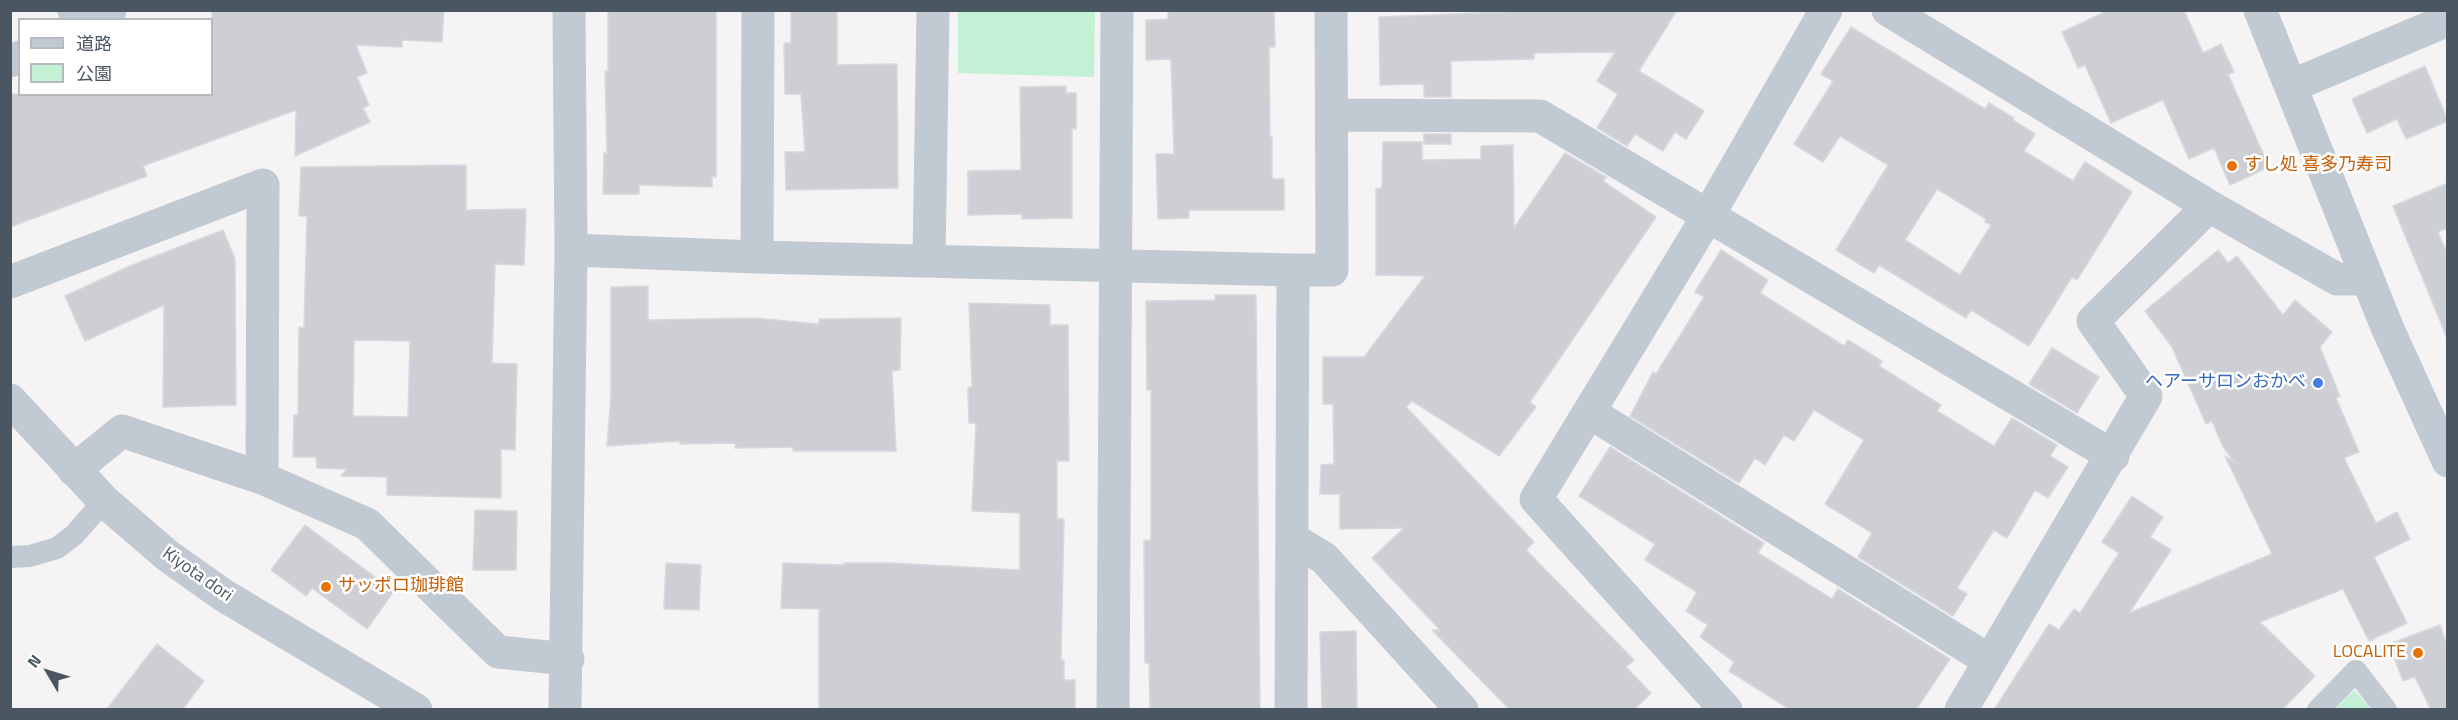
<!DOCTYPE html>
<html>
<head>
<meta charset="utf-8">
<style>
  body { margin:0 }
  #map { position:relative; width:2458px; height:720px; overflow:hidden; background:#f5f3f3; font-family:"Titillium Web","Noto Sans JP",sans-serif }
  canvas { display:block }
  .frame { position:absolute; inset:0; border:12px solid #4a5661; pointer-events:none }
  .legend { position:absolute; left:18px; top:18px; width:195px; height:78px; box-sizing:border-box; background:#fff; border:2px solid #b7bbc0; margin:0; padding:8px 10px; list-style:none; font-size:18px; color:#4a5661 }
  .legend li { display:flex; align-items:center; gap:12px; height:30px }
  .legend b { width:30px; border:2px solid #b7bbc0 }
  .north { position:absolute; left:18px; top:642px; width:60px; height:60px; -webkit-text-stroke:4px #fff; paint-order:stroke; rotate:308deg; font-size:16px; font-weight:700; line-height:24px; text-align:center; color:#4a5661 }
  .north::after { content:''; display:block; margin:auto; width:21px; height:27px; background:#4a5661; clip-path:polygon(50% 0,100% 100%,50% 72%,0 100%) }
</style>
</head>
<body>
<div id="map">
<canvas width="2458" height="720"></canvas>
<div class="frame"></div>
<ul class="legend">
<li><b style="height:8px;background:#c1cad2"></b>道路</li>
<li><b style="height:16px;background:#c3f1d5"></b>公園</li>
</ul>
<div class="north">N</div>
</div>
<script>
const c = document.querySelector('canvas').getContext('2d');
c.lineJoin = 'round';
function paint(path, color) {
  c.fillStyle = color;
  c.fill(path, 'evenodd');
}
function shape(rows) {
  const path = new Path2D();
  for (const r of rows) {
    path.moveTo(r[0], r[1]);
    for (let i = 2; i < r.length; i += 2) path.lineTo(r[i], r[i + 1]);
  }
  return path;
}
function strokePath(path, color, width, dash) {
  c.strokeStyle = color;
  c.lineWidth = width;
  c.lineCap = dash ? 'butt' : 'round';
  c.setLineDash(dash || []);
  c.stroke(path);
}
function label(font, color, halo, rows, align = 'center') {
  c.font = font + ' "Titillium Web","Noto Sans JP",sans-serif';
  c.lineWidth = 5;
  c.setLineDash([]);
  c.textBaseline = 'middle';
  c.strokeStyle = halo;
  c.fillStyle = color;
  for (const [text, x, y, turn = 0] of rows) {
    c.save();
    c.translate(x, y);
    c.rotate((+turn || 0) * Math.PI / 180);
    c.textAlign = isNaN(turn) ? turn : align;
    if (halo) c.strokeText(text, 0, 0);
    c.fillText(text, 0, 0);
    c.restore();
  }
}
const green = shape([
  [958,11,1095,11,1094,77,958,73],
  [2354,690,2371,709,2334,710]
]);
const building = shape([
  [212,10,444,10,442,42,402,40,402,47,356,45,367,73,357,77,369,105,363,108,370,122,295,156,296,110,143,166,147,176,10,227,10,94,212,94,212,10],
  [608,10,716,10,716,177,712,177,712,187,639,185,639,194,603,194,604,153,607,154,605,71,608,71,608,10],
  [791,10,837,10,837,65,897,64,898,188,786,190,785,152,805,152,801,94,785,94,784,43,791,43,791,10],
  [1168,10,1274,10,1275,47,1269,47,1270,137,1272,137,1272,179,1284,179,1284,210,1189,210,1189,218,1158,219,1156,154,1174,154,1171,59,1146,60,1146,20,1168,19,1168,10],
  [1551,10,1677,10,1639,71,1704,111,1686,139,1675,132,1663,151,1635,134,1627,146,1597,128,1618,94,1597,81,1615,52,1534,53,1534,59,1451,61,1451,97,1424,97,1424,84,1380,85,1379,17,1551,10],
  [2109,10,2184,10,2203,53,2221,44,2234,72,2228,74,2269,167,2230,185,2214,148,2189,159,2163,100,2111,123,2085,65,2078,68,2062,32,2109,10],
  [1851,27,1985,109,1989,103,2014,118,2013,120,2035,134,2024,151,2073,181,2085,162,2132,192,2077,280,2072,277,2029,346,1971,310,1966,318,1879,265,1874,273,1836,250,1888,165,1840,136,1823,162,1794,144,1833,81,1821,74,1851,27],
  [1937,189,1986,219,1985,222,1991,225,1960,275,1905,240,1937,189],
  [2425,66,2448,121,2406,139,2397,119,2367,133,2352,99,2425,66],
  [1066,86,1066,93,1076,93,1076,129,1072,129,1072,218,1022,219,1022,214,968,215,968,171,1021,170,1020,87,1066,86],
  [1424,134,1451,134,1451,144,1424,144,1424,134],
  [1383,142,1422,142,1422,160,1481,159,1481,146,1513,145,1514,228,1565,153,1606,177,1603,181,1656,217,1530,402,1536,407,1499,456,1412,401,1406,407,1534,542,1526,550,1634,660,1626,667,1651,693,1634,710,1510,710,1432,630,1440,630,1372,558,1404,528,1340,529,1340,494,1320,494,1321,465,1334,464,1333,404,1323,404,1323,357,1364,357,1425,276,1376,275,1376,189,1382,188,1383,142],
  [466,165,466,210,526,209,524,265,495,264,492,363,517,364,515,450,501,449,501,498,387,495,387,477,341,476,347,469,317,468,316,457,293,457,294,415,298,415,299,327,304,328,307,216,299,216,301,167,466,165],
  [354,340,410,341,408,417,353,416,354,340],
  [2448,183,2448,228,2438,232,2448,255,2447,338,2393,206,2448,183],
  [223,230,235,259,236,405,163,407,164,305,85,341,65,296,130,266,223,230],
  [1721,250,1768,280,1760,293,1844,346,1848,340,1882,361,1879,366,1941,405,1937,411,1994,446,2012,418,2057,445,2050,456,2068,467,2048,498,2035,490,2007,538,1994,530,1957,588,1967,594,1953,616,1858,557,1872,533,1825,504,1864,440,1814,410,1794,441,1784,435,1765,465,1755,458,1739,483,1630,416,1653,372,1656,374,1704,297,1695,292,1721,250],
  [2218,250,2228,263,2237,256,2283,315,2295,300,2332,332,2320,347,2340,396,2336,398,2359,452,2344,458,2376,523,2397,512,2410,539,2374,557,2407,623,2369,641,2343,589,2260,622,2315,676,2282,710,1994,710,2049,624,2059,630,2074,609,2080,613,2119,553,2102,542,2132,496,2163,517,2150,537,2171,550,2129,613,2272,554,2225,456,2235,463,2223,447,2212,421,2206,424,2172,347,2145,311,2218,250],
  [648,286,648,320,754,318,819,324,819,319,901,318,900,370,892,371,896,451,793,451,793,447,735,448,736,443,680,444,680,441,607,446,611,395,611,287,648,286],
  [1215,295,1256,295,1260,710,1150,710,1149,663,1145,663,1144,541,1151,540,1151,390,1147,390,1146,301,1215,300,1215,295],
  [969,303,1050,305,1050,325,1068,325,1069,461,1057,461,1057,519,1064,519,1061,660,1064,660,1064,680,1075,680,1075,709,819,710,819,609,781,608,783,563,844,565,844,563,893,563,1020,570,1020,513,972,511,976,423,969,423,968,388,972,387,969,303],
  [2052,348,2099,377,2077,413,2029,384,2052,348],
  [1610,447,1764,543,1758,553,1832,599,1838,589,1950,659,1916,710,1791,710,1729,671,1734,662,1700,637,1708,625,1686,611,1697,592,1645,560,1655,544,1579,496,1610,447],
  [475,510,517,511,516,570,473,570,475,510],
  [305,525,394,591,367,629,312,588,306,596,271,570,305,525],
  [666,563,701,565,699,610,664,609,666,563],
  [2440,625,2448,648,2448,710,2431,710,2415,677,2403,681,2389,644,2440,625],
  [1356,631,1357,710,1322,710,1320,632,1356,631],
  [157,644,204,681,182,710,106,710,157,644]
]);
const service = shape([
  [68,10,74,20],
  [10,557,30,556,57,548,74,535,104,501],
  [2318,710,2356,671,2386,710]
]);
const minor = shape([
  [1888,10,2209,206,2337,279,2368,279],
  [2260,10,2387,327,2448,461],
  [92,20,110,10],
  [10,61,20,57],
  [2291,86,2448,20],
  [1332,115,1540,116,2113,456],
  [571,250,757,257,1293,270],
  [757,257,758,10],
  [929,261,933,10],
  [10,282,263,185,262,478],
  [1589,412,1990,661],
  [74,470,122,431,262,478,367,524,498,652,568,659],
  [1292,539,1324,558,1462,710],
  [565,710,571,250,569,10],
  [1113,710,1117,10],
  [1291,710,1293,270,1332,270,1331,10],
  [1726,710,1536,499,1708,216,1826,10],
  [1961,710,2146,396,2093,321,2209,206]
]);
const tertiary = shape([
  [10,400,104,501,168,556,223,595,416,710]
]);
const markers = [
  [2232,166,6,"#e8710a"],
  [2318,383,6,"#3f7fe0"],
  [326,587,6,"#e8710a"],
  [2418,653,6,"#e8710a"]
];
const foodNames = [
  ["すし処 喜多乃寿司",2244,166],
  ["サッポロ珈琲館",338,587],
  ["LOCALITE",2406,653,"right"]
];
const shopNames = [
  ["ヘアーサロンおかべ",2306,383]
];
const streetNames = [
  ["Kiyota dori",197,575,35]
];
paint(green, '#c3f1d5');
paint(building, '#cdcfd5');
strokePath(building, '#d7d9de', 1.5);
strokePath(service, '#c1cad2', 22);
strokePath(minor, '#c1cad2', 33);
strokePath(tertiary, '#c1cad2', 33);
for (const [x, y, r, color] of markers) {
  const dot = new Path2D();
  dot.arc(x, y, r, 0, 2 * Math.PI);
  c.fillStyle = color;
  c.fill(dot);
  strokePath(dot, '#fff', 2);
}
label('18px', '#c56008', '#fff', foodNames, 'left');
label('18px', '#366cbe', '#fff', shopNames, 'right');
label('18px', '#4a5661', '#fff', streetNames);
</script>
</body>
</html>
